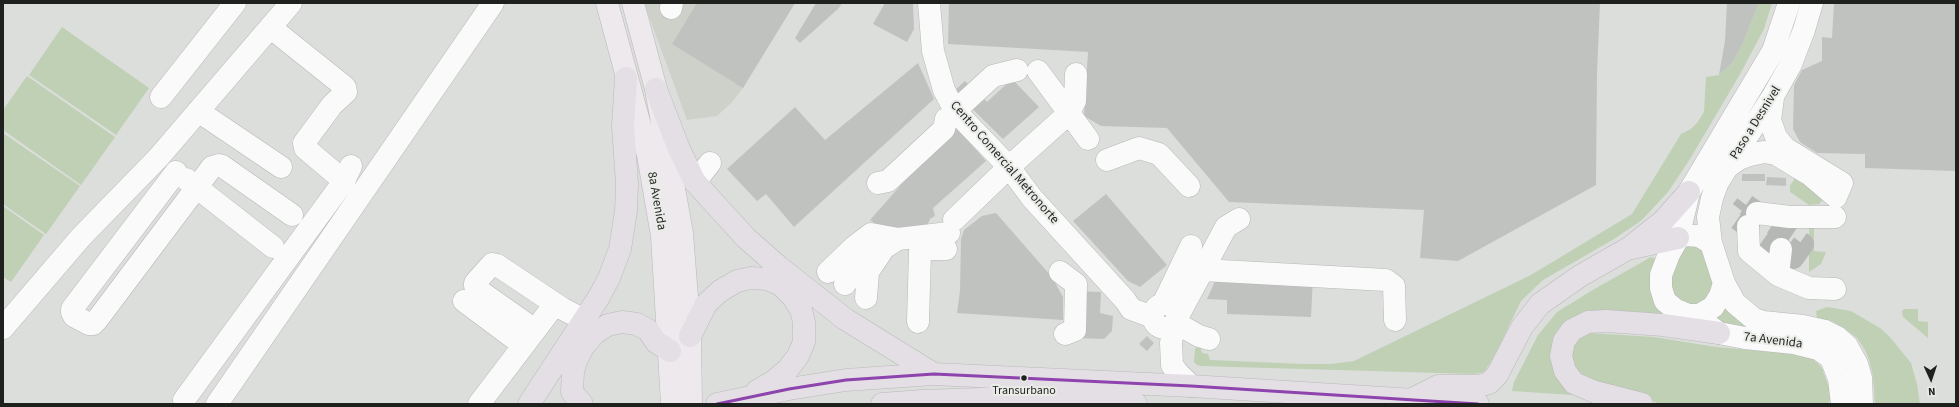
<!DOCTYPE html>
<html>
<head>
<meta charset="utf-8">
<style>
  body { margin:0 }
  #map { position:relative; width:1959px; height:407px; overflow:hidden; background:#dcdedb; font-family:"Source Sans 3",sans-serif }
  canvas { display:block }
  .frame { position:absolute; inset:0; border:4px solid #1f211f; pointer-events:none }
  .north { position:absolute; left:1911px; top:359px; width:40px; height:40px; -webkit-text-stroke:3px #e9ece7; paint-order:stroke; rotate:177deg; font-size:11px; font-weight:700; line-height:16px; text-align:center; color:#1f211f }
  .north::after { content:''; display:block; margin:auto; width:14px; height:18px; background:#1f211f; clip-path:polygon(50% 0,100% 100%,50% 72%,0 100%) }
</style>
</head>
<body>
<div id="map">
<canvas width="1959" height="407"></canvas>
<div class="frame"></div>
<div class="north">N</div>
</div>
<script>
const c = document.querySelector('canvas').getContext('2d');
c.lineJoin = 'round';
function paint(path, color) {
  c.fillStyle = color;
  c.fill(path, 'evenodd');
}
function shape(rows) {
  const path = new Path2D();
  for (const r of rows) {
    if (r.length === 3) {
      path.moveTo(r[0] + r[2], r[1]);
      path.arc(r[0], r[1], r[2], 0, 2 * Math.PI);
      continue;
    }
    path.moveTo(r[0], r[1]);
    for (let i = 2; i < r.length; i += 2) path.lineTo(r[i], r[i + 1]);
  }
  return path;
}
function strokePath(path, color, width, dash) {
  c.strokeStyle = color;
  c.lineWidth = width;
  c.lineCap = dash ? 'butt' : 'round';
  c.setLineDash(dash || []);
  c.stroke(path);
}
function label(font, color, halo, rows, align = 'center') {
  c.font = font + ' "Source Sans 3",sans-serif';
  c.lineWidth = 4;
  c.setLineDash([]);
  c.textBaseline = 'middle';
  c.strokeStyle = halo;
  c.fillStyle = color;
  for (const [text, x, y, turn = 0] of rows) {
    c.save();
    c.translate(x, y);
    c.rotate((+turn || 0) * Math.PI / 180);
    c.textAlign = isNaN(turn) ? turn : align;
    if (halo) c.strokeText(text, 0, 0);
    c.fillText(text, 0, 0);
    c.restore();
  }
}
const built = shape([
  [644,3,795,3,743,88,732,102,717,116,687,120]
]);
const green = shape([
  [1759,3,1772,3,1764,29,1739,76,1690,159,1668,192,1642,220,1614,239,1543,280,1521,301,1494,357,1484,372,1474,374,1201,366,1197,365,1194,362,1195,349,1197,347,1201,349,1202,353,1208,354,1210,360,1303,364,1331,364,1354,361,1531,275,1632,214,1681,134,1691,129,1697,123,1704,112,1706,77,1719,75,1733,62,1743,43],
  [62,27,149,88,116,135,29,75],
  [27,76,115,137,81,185,3,130,3,110],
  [3,133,80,186,46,234,3,204],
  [1796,176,1824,198,1819,204,1809,205,1790,192,1790,186],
  [3,206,44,235,11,282,3,277],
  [1809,224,1814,224,1814,251,1826,252,1821,264,1809,272],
  [1682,245,1703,248,1714,278,1710,299,1690,308,1672,297,1670,276],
  [1651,257,1656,259,1669,314,1563,329,1574,391,1572,395,1512,391,1514,382,1538,335,1557,312,1591,291],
  [1726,307,1735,317,1748,324,1817,336,1838,348,1849,362,1854,378,1856,396,1852,396,1849,371,1845,363,1837,353,1825,344,1817,341,1723,326,1715,320],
  [1827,307,1851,311,1880,328,1889,336,1911,363,1917,384,1920,404,1875,404,1873,376,1869,360,1865,350,1857,338,1844,328,1832,321,1817,318,1816,311],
  [1904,309,1918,309,1918,321,1928,322,1928,338,1903,317,1902,311],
  [1589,333,1654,337,1716,347,1797,354,1812,358,1822,368,1832,396,1828,404,1662,404,1632,396,1578,373,1572,361,1574,342,1581,336]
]);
const building = shape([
  [697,3,795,3,743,88,672,44],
  [816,3,842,3,839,8,800,43,795,38],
  [885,3,913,3,914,29,907,42,873,24],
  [949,3,1600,3,1597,73,1596,185,1458,261,1420,258,1424,210,1229,202,1167,128,1101,126,1084,116,1088,52,948,44],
  [1727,3,1759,3,1743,43,1733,62,1719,75,1725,41],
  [1834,3,1956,3,1956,171,1865,168,1865,153,1864,154,1817,153,1800,142,1793,129,1794,85,1802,70,1822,61,1822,37,1832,38],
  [918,63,934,99,794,227,766,194,757,201,727,169,795,107,825,140],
  [1012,79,1039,107,1003,139,954,91,965,81,987,102],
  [954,125,986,161,933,208,935,216,930,219,927,226,890,234,870,220],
  [1742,174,1765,174,1765,181,1742,181],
  [1767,177,1786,178,1786,186,1766,185],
  [1106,194,1167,265,1140,287,1128,281,1073,221],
  [996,213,1052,277,1063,297,1063,320,957,313,960,291,961,239,964,230,982,216],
  [1219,272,1313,277,1311,317,1227,314,1227,300,1207,299],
  [1076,291,1101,292,1100,313,1113,316,1112,331,1104,339,1078,338],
  [1147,336,1154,343,1147,351,1139,344]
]);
const minorTunnel = shape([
  [1746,205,1803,244,1793,258,1736,218,1746,205]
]);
const minor = shape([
  [929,3,933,51,944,90,955,111,1009,167,1032,198,1125,300,1131,309,1153,317],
  [671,8,672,3],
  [270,27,345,87,346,92,332,105,304,143,305,148,344,181],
  [1038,71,1088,139],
  [161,97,235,3],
  [198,111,281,167],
  [955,111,993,76,1017,70],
  [1107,160,1139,148,1159,154,1189,186],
  [1729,166,1739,159,1750,155,1764,152,1776,154,1809,174,1836,197,1842,183,1785,148,1776,137,1770,120,1773,98],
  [176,172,72,309,72,312,74,316,89,324,93,324,97,320,212,167,219,165,222,166,292,215],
  [186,179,273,247],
  [695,182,710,163],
  [878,183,888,181,944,129,946,119],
  [1757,213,1790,217,1835,217],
  [954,220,1009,167,1068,114,1075,101,1076,74],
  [1748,226,1749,251,1778,275],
  [1686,235,1699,236,1711,243,1724,283,1720,296,1713,307,1701,314,1695,315,1688,315,1676,310,1665,301,1661,288,1661,275,1669,254,1678,238,1686,235],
  [1678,238,1689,192,1773,51,1789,3],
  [1711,243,1708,217,1712,198,1718,182,1773,96,1791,64,1804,30,1812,3],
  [1781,249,1778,275,1809,288,1835,289],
  [1203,270,1386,280,1394,286,1395,320],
  [828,272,854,247,871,234,898,239],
  [1060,272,1076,284,1075,330,1065,334],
  [1724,283,1735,303,1754,319,1763,322,1803,326,1825,331,1837,337,1847,346,1857,364,1861,378,1862,404],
  [845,284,862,256,871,248],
  [866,298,868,272,884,248,898,239,949,233],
  [464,301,523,345],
  [1165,316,12],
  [1163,304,1191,246],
  [1178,316,1226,227,1239,219],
  [918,322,920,251,926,249,946,249],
  [1704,322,1719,333,1745,338,1794,343,1818,349,1831,358,1839,379,1842,404],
  [1176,323,1199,336,1209,339],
  [1174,325,1171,343,1172,365,1177,372,1191,386],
  [3,328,81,237,158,158,291,3],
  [535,330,478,290,475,286,475,283,492,264,497,265,563,309,584,320],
  [184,400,344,181,351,166],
  [217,404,493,3],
  [479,404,555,304]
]);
const major = shape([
  [607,3,648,155,662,236,672,404],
  [633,3,656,89,682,233,690,336,691,404]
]);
const highway = shape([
  [656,89,679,149,695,182,746,238,779,267,845,319,934,374],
  [1632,248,1678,238],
  [690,336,706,304,720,291,737,281,751,278,767,279,781,285,793,297,801,310,804,322,804,342,798,356,788,369,774,381,757,391],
  [1410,400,1438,386,1479,386,1489,383,1497,375,1522,327,1540,304,1580,276,1629,248,1663,221,1689,192],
  [529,404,599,297,609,278,620,249,626,211,627,184,623,126,626,78],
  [582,404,572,392,573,372,576,361,583,347,595,333,608,325,622,322,637,324,648,330,656,342,670,351],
  [717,404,789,389,846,380,934,374,1191,386,1478,404],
  [882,404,922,401,1009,398,1136,404],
  [1642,404,1595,392,1574,383,1565,371,1561,356,1564,341,1572,330,1588,322,1606,321,1663,325,1719,333]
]);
const bus1 = shape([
  [717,404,789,389,846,380,934,374,1191,386,1478,404]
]);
const markers = [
  [1024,378,3.5,"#1f211f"]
];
const busNames = [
  ["Transurbano",1024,391]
];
const streetNames = [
  ["Paso a Desnivel",1756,123,-58],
  ["Centro Comercial Metronorte",1004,163,49],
  ["8a Avenida",656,201,80],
  ["7a Avenida",1773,341,7]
];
paint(built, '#cdd1ca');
paint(green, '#bfd0b5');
paint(building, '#c0c2c0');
strokePath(minorTunnel, '#b6b8b5', 22, [22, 11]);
strokePath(minor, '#b6b8b6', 23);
strokePath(major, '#b9bab9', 23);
strokePath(highway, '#b9bab9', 23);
strokePath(minor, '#fafafa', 22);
strokePath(major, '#ede9ed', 22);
strokePath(highway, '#e4dee5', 22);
strokePath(bus1, '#8e44ad', 3);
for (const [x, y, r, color] of markers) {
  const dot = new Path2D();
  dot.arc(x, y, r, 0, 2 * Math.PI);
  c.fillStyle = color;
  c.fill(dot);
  strokePath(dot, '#e9ece7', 1.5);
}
label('12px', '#1f211f', '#e9ece7', busNames);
label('13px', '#1f211f', '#e9ece7', streetNames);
</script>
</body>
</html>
